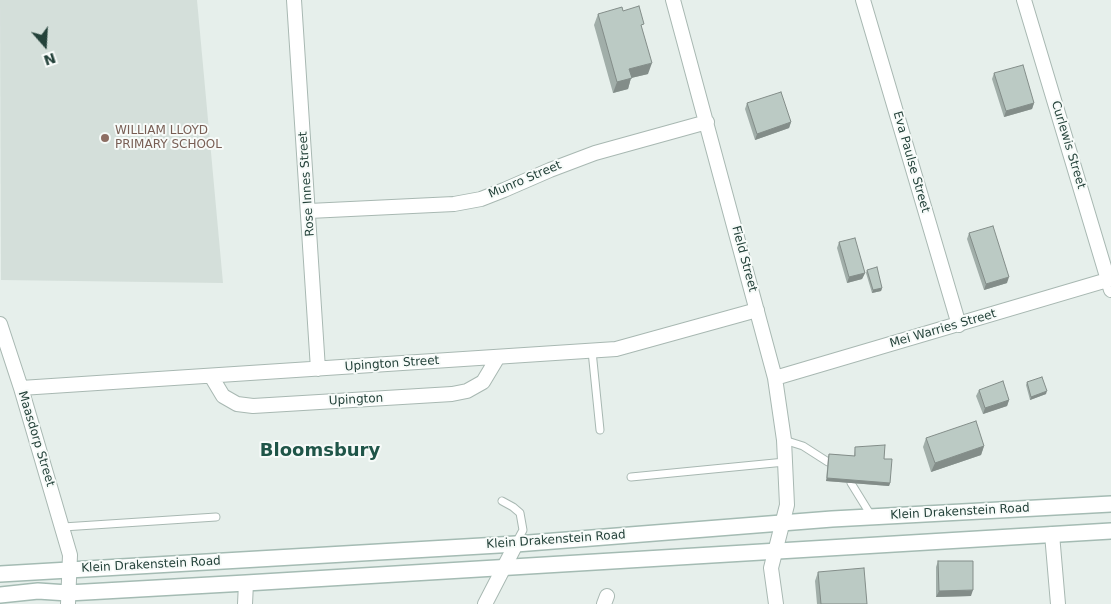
<!DOCTYPE html>
<html>
<head>
<meta charset="utf-8">
<style>
  body { margin:0 }
  #map { position:relative; width:1111px; height:604px; overflow:hidden; background:#e6efeb; font-family:"DejaVu Sans",sans-serif }
  canvas { display:block }
  .north { position:absolute; left:20px; top:20px; width:50px; height:50px; -webkit-text-stroke:4px #f7fbf9; paint-order:stroke; rotate:161deg; font-size:14px; font-weight:700; line-height:20px; text-align:center; color:#24423a }
  .north::after { content:''; display:block; margin:auto; width:18px; height:22px; background:#24423a; clip-path:polygon(50% 0,100% 100%,50% 72%,0 100%) }
</style>
</head>
<body>
<div id="map">
<canvas width="1111" height="604"></canvas>
<div class="north">N</div>
</div>
<script>
const c = document.querySelector('canvas').getContext('2d');
c.lineJoin = 'round';
function paint(path, color) {
  c.fillStyle = color;
  c.fill(path, 'evenodd');
}
function shape(rows) {
  const path = new Path2D();
  for (const r of rows) {
    path.moveTo(r[0], r[1]);
    for (let i = 2; i < r.length; i += 2) path.lineTo(r[i], r[i + 1]);
  }
  return path;
}
function strokePath(path, color, width, dash) {
  c.strokeStyle = color;
  c.lineWidth = width;
  c.lineCap = dash ? 'butt' : 'round';
  c.setLineDash(dash || []);
  c.stroke(path);
}
function label(font, color, halo, rows, align = 'center') {
  c.font = font + ' "DejaVu Sans",sans-serif';
  c.lineWidth = 4;
  c.setLineDash([]);
  c.textBaseline = 'middle';
  c.strokeStyle = halo;
  c.fillStyle = color;
  for (const [text, x, y, turn = 0] of rows) {
    c.save();
    c.translate(x, y);
    c.rotate((+turn || 0) * Math.PI / 180);
    c.textAlign = isNaN(turn) ? turn : align;
    if (halo) c.strokeText(text, 0, 0);
    c.fillText(text, 0, 0);
    c.restore();
  }
}
const built = shape([
  [0,0,197,0,223,283,1,280]
]);
const lane = shape([
  [592,351,600,430],
  [784,440,803,446,828,462],
  [631,477,785,462],
  [851,483,872,517],
  [502,501,513,507,520,513,523,530,516,543],
  [63,527,216,517]
]);
const street = shape([
  [294,0,318,369],
  [673,0,775,378,784,440,787,505,771,568,776,604],
  [863,0,959,325],
  [1024,0,1111,290],
  [309,211,454,204,481,199,504,190,550,170,595,153,707,122],
  [0,324,21,388,70,555,68,604],
  [211,376,223,396,237,404,253,406,452,394,467,391,483,382,498,357],
  [775,378,1111,279],
  [21,388,616,349,757,310],
  [1052,534,1058,604],
  [245,604,246,583],
  [485,604,516,544],
  [604,604,607,596]
]);
const secondary = shape([
  [0,574,516,544,832,519,1111,504],
  [0,595,38,591,68,593,246,583,1111,531]
]);
const wall = shape([
  [623,11,642,28,648,74,631,78,628,89,613,93,594,25,598,14],
  [994,73,1034,103,1032,109,1004,117,992,79],
  [747,103,791,122,789,128,755,140,745,109],
  [969,233,1007,283,984,290,967,239],
  [839,242,865,273,862,279,847,283,837,248],
  [867,270,882,288,881,291,872,293,866,273],
  [1027,382,1046,394,1030,400,1026,385],
  [979,390,1009,400,1007,406,983,414,976,396],
  [926,438,984,446,981,455,931,472,923,447],
  [855,447,884,459,890,483,889,486,826,481,828,457,829,454,854,456],
  [938,561,971,596,936,597,936,567],
  [818,572,867,604,817,604,815,581]
]);
const shadedWall = shape([
  [652,63,648,74,631,78,628,89,613,93,617,82,629,69],
  [1034,103,1032,109,1004,117,1006,111],
  [791,122,789,128,755,140,757,134],
  [865,273,862,279,847,283,849,277],
  [1009,277,1007,283,984,290,986,284],
  [882,288,881,291,872,293,873,290],
  [1047,391,1046,394,1030,400,1031,397],
  [1009,400,1007,406,983,414,985,408],
  [984,446,981,455,931,472,935,463],
  [827,478,890,483,889,486,826,481],
  [973,590,971,596,936,597,939,591]
]);
const building = shape([
  [639,6,644,24,641,25,652,63,629,69,632,78,617,82,598,14,622,7,623,11,639,6],
  [1023,65,1034,103,1006,111,994,73,1023,65],
  [781,92,791,122,757,134,747,103,781,92],
  [993,226,1009,277,986,284,969,233,993,226],
  [855,238,865,273,849,277,839,242,855,238],
  [877,267,882,288,873,290,867,270,877,267],
  [1042,377,1047,391,1031,397,1027,382,1042,377],
  [1003,381,1009,400,985,408,979,390,1003,381],
  [976,421,984,446,935,463,926,438,976,421],
  [885,445,884,459,892,459,890,483,827,478,829,454,855,456,855,447,885,445],
  [938,561,973,561,973,590,939,591,938,561],
  [864,568,867,604,821,604,818,572,864,568]
]);
const markers = [
  [105,138,5,"#8d6e63"]
];
const educationNames = [
  ["WILLIAM LLOYD",115,131],
  ["PRIMARY SCHOOL",115,145]
];
const streetNames = [
  ["Curlewis Street",1068,145,73],
  ["Eva Paulse Street",911,162,74],
  ["Munro Street",525,180,-23],
  ["Rose Innes Street",307,184,-94],
  ["Field Street",744,259,75],
  ["Mei Warries Street",943,329,-16],
  ["Upington Street",392,364,-4],
  ["Upington",356,400,-3],
  ["Maasdorp Street",36,439,73],
  ["Klein Drakenstein Road",960,512,-3],
  ["Klein Drakenstein Road",556,540,-4],
  ["Klein Drakenstein Road",151,565,-3]
];
const districtNames = [
  ["Bloomsbury",320,451]
];
paint(built, '#d4dfda');
strokePath(lane, '#a8b8b2', 9);
strokePath(street, '#a8b8b2', 16);
strokePath(secondary, '#a4bbb3', 18);
strokePath(lane, '#fff', 7);
strokePath(street, '#fff', 14);
strokePath(secondary, '#fff', 15);
paint(wall, '#a1aea9');
paint(shadedWall, '#838d89');
paint(building, '#bbcac4');
strokePath(building, '#838d89', 1);
for (const [x, y, r, color] of markers) {
  const dot = new Path2D();
  dot.arc(x, y, r, 0, 2 * Math.PI);
  c.fillStyle = color;
  c.fill(dot);
  strokePath(dot, '#f7fbf9', 2);
}
label('12px', '#785e54', '#f7fbf9', educationNames, 'left');
label('12px', '#24423a', '#f7fbf9', streetNames);
label('bold 18px', '#1f5548', '#f7fbf9', districtNames);
</script>
</body>
</html>
